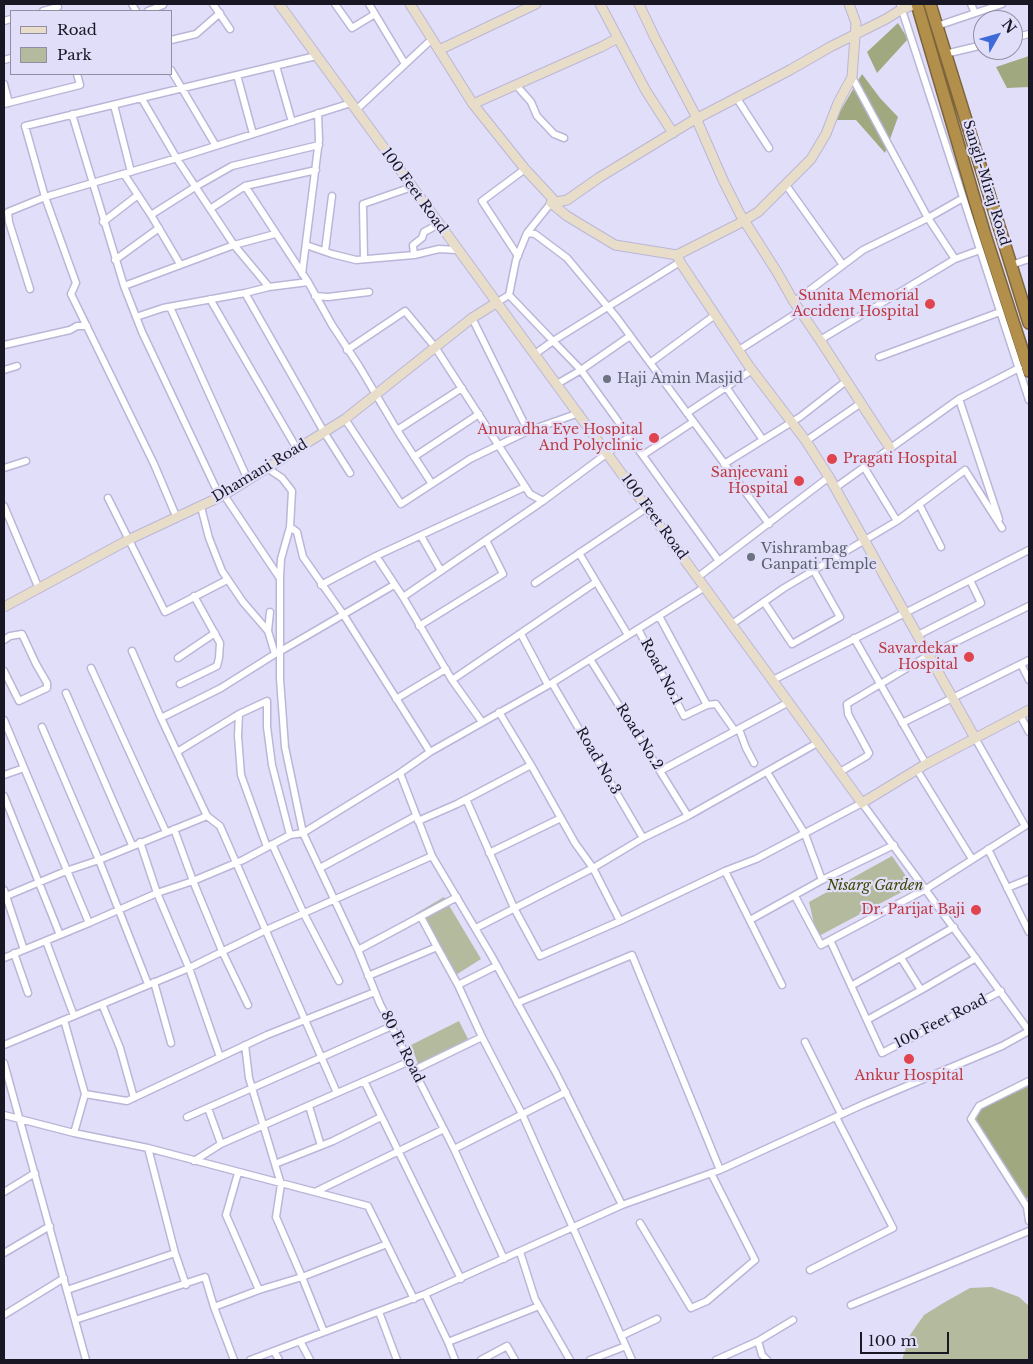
<!DOCTYPE html>
<html>
<head>
<meta charset="utf-8">
<style>
  body { margin:0 }
  #map { position:relative; width:1033px; height:1364px; overflow:hidden; background:#e1defa; font-family:"Libre Baskerville",serif }
  canvas { display:block }
  .frame { position:absolute; inset:0; border:5px solid #191724; pointer-events:none }
  .legend { position:absolute; left:10px; top:10px; width:162px; height:65px; box-sizing:border-box; background:#e1defa; border:1px solid #918ea4; margin:0; padding:6px 9px; list-style:none; font-size:15px; color:#191724 }
  .legend li { display:flex; align-items:center; gap:10px; height:25px }
  .legend b { width:25px; border:1px solid #918ea4 }
  .north { position:absolute; left:973px; top:10px; width:50px; height:50px; box-sizing:border-box; background:#e1defa; border:1px solid #918ea4; border-radius:50%; rotate:52deg; font-size:14px; font-weight:700; line-height:20px; text-align:center; color:#191724 }
  .north::after { content:''; display:block; margin:auto; width:18px; height:22px; background:#3e6adb; clip-path:polygon(50% 0,100% 100%,50% 72%,0 100%) }
  .scale { position:absolute; left:860px; top:1332px; width:89px; height:22px; box-sizing:border-box; border:2px solid #191724; border-top:0; padding-left:6px; font-size:15px; line-height:18px; white-space:nowrap; color:#191724; -webkit-text-stroke:4px #e1defa; paint-order:stroke }
</style>
</head>
<body>
<div id="map">
<canvas width="1033" height="1364"></canvas>
<div class="frame"></div>
<ul class="legend">
<li><b style="height:6px;background:#e8ddc9"></b>Road</li>
<li><b style="height:14px;background:#b4ba9e"></b>Park</li>
</ul>
<div class="north">N</div>
<div class="scale">100 m</div>
</div>
<script>
const c = document.querySelector('canvas').getContext('2d');
c.lineJoin = 'round';
function paint(path, color) {
  c.fillStyle = color;
  c.fill(path, 'evenodd');
}
function shape(rows) {
  const path = new Path2D();
  for (const r of rows) {
    path.moveTo(r[0], r[1]);
    for (let i = 2; i < r.length; i += 2) path.lineTo(r[i], r[i + 1]);
  }
  return path;
}
function strokePath(path, color, width, dash) {
  c.strokeStyle = color;
  c.lineWidth = width;
  c.lineCap = dash ? 'butt' : 'round';
  c.setLineDash(dash || []);
  c.stroke(path);
}
function label(font, color, halo, rows, align = 'center') {
  c.font = font + ' "Libre Baskerville",serif';
  c.lineWidth = 4.5;
  c.setLineDash([]);
  c.textBaseline = 'middle';
  c.strokeStyle = halo;
  c.fillStyle = color;
  for (const [text, x, y, turn = 0] of rows) {
    c.save();
    c.translate(x, y);
    c.rotate((+turn || 0) * Math.PI / 180);
    c.textAlign = isNaN(turn) ? turn : align;
    if (halo) c.strokeText(text, 0, 0);
    c.fillText(text, 0, 0);
    c.restore();
  }
}
const green = shape([
  [892,856,913,886,817,937,809,902],
  [444,897,481,959,451,978,415,914],
  [459,1021,468,1039,418,1064,411,1045],
  [992,1287,1019,1297,1029,1306,1029,1360,902,1360,910,1335,924,1315,945,1302,970,1288]
]);
const forest = shape([
  [898,23,908,39,877,73,867,52],
  [1029,56,1029,87,1007,88,996,67],
  [862,74,880,98,898,117,885,153,856,120,835,120],
  [1029,1086,1029,1198,1026,1199,975,1119,982,1108]
]);
const street = shape([
  [132,4,136,11],
  [213,4,230,29],
  [335,4,352,28,375,14],
  [369,4,405,64],
  [900,4,1029,400],
  [971,4,975,13],
  [43,11,58,7],
  [148,11,163,5,162,4],
  [4,21,11,19],
  [937,26,1002,4],
  [1013,38,1029,34],
  [171,40,196,34,220,13],
  [945,54,983,45],
  [4,60,11,58],
  [276,66,292,122],
  [171,70,216,146],
  [237,75,253,134],
  [852,77,928,218,955,259],
  [4,84,9,103],
  [516,85,531,102,537,116,554,134,564,138],
  [736,97,769,148],
  [142,99,177,159,234,245,269,287,245,293,324,432,350,473],
  [4,104,80,85,77,74],
  [114,105,131,172],
  [356,110,432,39],
  [72,114,124,286,142,332,220,497],
  [124,174,151,215,180,264],
  [786,185,843,265],
  [245,186,308,282,332,325,359,366,397,430,432,484],
  [210,209,245,186,316,170],
  [151,215,195,187,232,166,319,145],
  [103,222,138,195],
  [527,233,535,234,567,258,617,318,769,524],
  [306,245,332,254,356,260,414,255,413,245,422,238,424,232,439,224],
  [325,251,332,196],
  [414,255,439,249,457,250],
  [518,256,482,201,525,169],
  [364,259,363,204,412,187],
  [115,260,159,228],
  [1011,265,1029,259],
  [302,274,319,140,318,113],
  [124,286,234,245,275,234],
  [269,287,308,282],
  [30,289,9,222,8,212,45,197,184,156,351,103],
  [509,295,553,341,680,262],
  [509,295,516,260,527,233,551,203],
  [315,296,328,297,369,292],
  [210,299,297,449],
  [794,302,863,250,928,218,963,198],
  [496,303,509,295],
  [170,307,248,480],
  [136,317,163,308,245,293],
  [472,318,528,431,579,413],
  [630,336,581,370,719,561],
  [820,340,955,259,980,250],
  [4,345,70,330,77,326,87,326],
  [347,350,405,311,435,347,530,494,543,501,629,437],
  [739,350,800,311],
  [535,354,553,341,581,370,557,384],
  [879,357,1000,312],
  [650,363,715,315],
  [4,370,17,366],
  [726,387,763,440],
  [687,413,752,370],
  [345,419,401,504,470,459,528,431],
  [397,430,462,388],
  [806,441,861,403],
  [643,455,693,422],
  [414,457,479,414],
  [724,464,800,417,845,382],
  [864,467,897,521],
  [4,468,26,461],
  [267,468,282,478,292,491,290,527,281,559,280,577,280,679,285,747,303,833,358,950,380,1004,454,1149,504,1259],
  [835,488,959,399],
  [224,495,279,577],
  [108,498,165,612,227,580],
  [919,504,941,547],
  [4,506,39,589],
  [176,516,154,464,71,294,76,283,45,197,25,126,316,56],
  [999,519,959,399,1019,368],
  [290,527,297,532,303,557,343,614,430,752],
  [421,536,441,571],
  [579,553,628,635],
  [376,556,403,597,452,680,482,722],
  [698,577,829,477],
  [535,583,648,507],
  [321,585,376,556,525,487],
  [403,597,543,501],
  [764,602,792,644,840,617,814,571],
  [659,616,707,705,716,704,735,731],
  [732,624,784,588,897,521,965,470,1002,528],
  [419,626,503,574,486,540],
  [638,629,684,716,707,705],
  [268,631,270,612],
  [521,634,548,685],
  [918,635,981,603,970,580],
  [854,638,926,764],
  [4,640,10,636,22,634,36,664,47,683,47,688,19,701,4,671],
  [132,651,161,718,207,816],
  [279,652,394,585],
  [178,658,215,633],
  [590,659,688,816],
  [1021,664,1029,680],
  [91,668,166,832],
  [452,680,596,582],
  [773,680,1029,550],
  [552,683,643,838],
  [180,684,217,666,219,658,220,643,194,596],
  [66,693,132,845],
  [396,699,446,669],
  [499,712,531,765,575,843,593,868,620,921],
  [239,714,267,701,267,727,272,765,290,835],
  [1020,715,1029,732],
  [161,718,221,688,275,654,268,631,243,602,222,571,209,538,201,507],
  [4,720,89,923],
  [902,723,1029,660],
  [42,727,99,860,148,984],
  [739,729,746,748,754,763],
  [177,752,239,714,238,736,241,775,267,847],
  [917,770,972,859],
  [660,771,789,702],
  [767,772,805,834,822,880],
  [840,772,867,756,869,753,848,714,847,704,929,655,1029,606],
  [4,775,24,768],
  [4,796,60,935],
  [466,799,514,908,540,956,620,921,725,871,756,859,862,803,1029,1031],
  [418,821,457,804,531,765],
  [174,829,193,881,222,951,248,1005],
  [140,842,157,893,189,968,220,1057],
  [272,844,304,914,339,981],
  [988,849,1029,932],
  [489,853,561,818],
  [320,868,416,816],
  [725,871,782,985],
  [1007,888,1029,879],
  [4,890,24,950],
  [795,896,821,945,926,889,1025,826,975,738],
  [4,897,66,871,99,860,207,816,220,826,337,1093],
  [421,917,437,947],
  [750,920,822,880,894,845],
  [476,928,593,868,643,838,688,816,819,742],
  [830,940,882,1053,1001,991],
  [46,941,74,1016],
  [358,950,457,897],
  [14,953,28,993],
  [4,958,89,923,157,893,193,881,243,860,290,835,303,833,400,773,430,752,552,683,705,587],
  [901,958,921,990,976,958],
  [368,976,437,947,458,985,482,1037,522,1114,632,1360],
  [154,982,171,1043],
  [458,985,496,966],
  [851,986,954,927],
  [517,1003,632,955,720,1170],
  [102,1004,120,1048,134,1098],
  [64,1020,85,1094],
  [867,1020,921,990],
  [805,1042,841,1114],
  [4,1045,189,968,266,930,432,856],
  [4,1063,86,1360],
  [414,1070,482,1037],
  [364,1081,461,1279],
  [1029,1081,979,1106,971,1119,1027,1207,1029,1221],
  [309,1106,321,1146],
  [208,1108,221,1144],
  [4,1115,74,1133,148,1148,368,1206,414,1299],
  [187,1117,392,1026],
  [74,1133,85,1094,127,1101,267,1035,375,992],
  [148,1148,175,1253,186,1285],
  [454,1149,566,1092],
  [194,1161,221,1144,410,1061],
  [275,1164,333,1141,381,1117],
  [238,1173,226,1215,259,1290],
  [4,1192,35,1173],
  [315,1192,444,1129],
  [622,1205,720,1170,864,1104,1002,1046,1029,1031],
  [640,1223,691,1308,707,1301,755,1260,711,1173],
  [520,1252,535,1299,570,1360],
  [4,1253,50,1226],
  [810,1270,893,1228,836,1117],
  [67,1290,175,1253],
  [425,1294,448,1342,455,1360],
  [851,1305,1029,1231],
  [379,1312,397,1360],
  [4,1315,64,1278],
  [75,1320,205,1277,214,1307],
  [324,1332,302,1277,387,1244],
  [621,1336,657,1319],
  [300,1341,310,1360],
  [758,1341,762,1355,767,1360],
  [448,1342,539,1306],
  [274,1351,279,1360],
  [234,1360,214,1307,259,1290,302,1277,276,1217,281,1184,249,1078,245,1045],
  [250,1360,425,1294,622,1205,556,1073,491,955,432,856,400,773],
  [481,1360,507,1346,515,1360],
  [590,1360,626,1346],
  [716,1360,758,1341,793,1320]
]);
const secondary = shape([
  [279,4,862,803,926,764,1029,710],
  [410,4,473,104,525,169,553,199,551,203,567,216,615,245,677,255,740,223,758,212,811,159,826,134,838,103,852,77,856,23,849,4],
  [600,4,646,91,673,133],
  [639,4,655,38,697,118,699,125,723,180,740,214,777,272,794,302,820,340,890,448],
  [439,50,536,4],
  [473,104,601,47,618,38],
  [551,203,567,200,600,177,692,121,790,70,830,47,886,19,902,9,916,4],
  [677,255,680,262,749,366,806,441,829,477,975,738],
  [4,607,128,540,224,495,345,419,472,318,496,303]
]);
const highway = shape([
  [917,4,985,235,1029,371],
  [930,4,1029,323]
]);
const markers = [
  [930,304,6,"#e0444e"],
  [607,379,5,"#6b7280"],
  [654,438,6,"#e0444e"],
  [832,459,6,"#e0444e"],
  [799,481,6,"#e0444e"],
  [751,557,5,"#6b7280"],
  [969,657,6,"#e0444e"],
  [976,910,6,"#e0444e"],
  [909,1059,6,"#e0444e"]
];
const streetNames = [
  ["Sangli-Miraj Road",986,183,73],
  ["100 Feet Road",414,191,54],
  ["Dhamani Road",260,471,-31],
  ["100 Feet Road",654,517,54],
  ["Road No.1",661,672,62],
  ["Road No.2",639,737,58],
  ["Road No.3",598,761,60],
  ["100 Feet Road",941,1022,-27],
  ["80 Ft Road",402,1047,63]
];
const healthNames = [
  ["Sunita Memorial",919,296],
  ["Accident Hospital",919,312],
  ["Anuradha Eye Hospital",643,430],
  ["And Polyclinic",643,446],
  ["Pragati Hospital",843,459,"left"],
  ["Sanjeevani",788,473],
  ["Hospital",788,489],
  ["Savardekar",958,649],
  ["Hospital",958,665],
  ["Dr. Parijat Baji",965,910],
  ["Ankur Hospital",909,1076,"center"]
];
const worshipNames = [
  ["Haji Amin Masjid",617,379],
  ["Vishrambag",761,549],
  ["Ganpati Temple",761,565]
];
const parkNames = [
  ["Nisarg Garden",875,886]
];
paint(green, '#b4ba9e');
paint(forest, '#a0a880');
strokePath(street, '#bab6d8', 9);
strokePath(secondary, '#bab6d8', 11);
strokePath(highway, '#7c653d', 14);
strokePath(street, '#fff', 6);
strokePath(secondary, '#e8ddc9', 9);
strokePath(highway, '#b28f4a', 11);
for (const [x, y, r, color] of markers) {
  const dot = new Path2D();
  dot.arc(x, y, r, 0, 2 * Math.PI);
  c.fillStyle = color;
  c.fill(dot);
  strokePath(dot, '#e1defa', 2);
}
label('14px', '#191724', '#e1defa', streetNames);
label('14px', '#be3a42', '#e1defa', healthNames, 'right');
label('14px', '#5b616d', '#e1defa', worshipNames, 'left');
label('italic 14px', '#3e4701', '#e1defa', parkNames);
</script>
</body>
</html>
